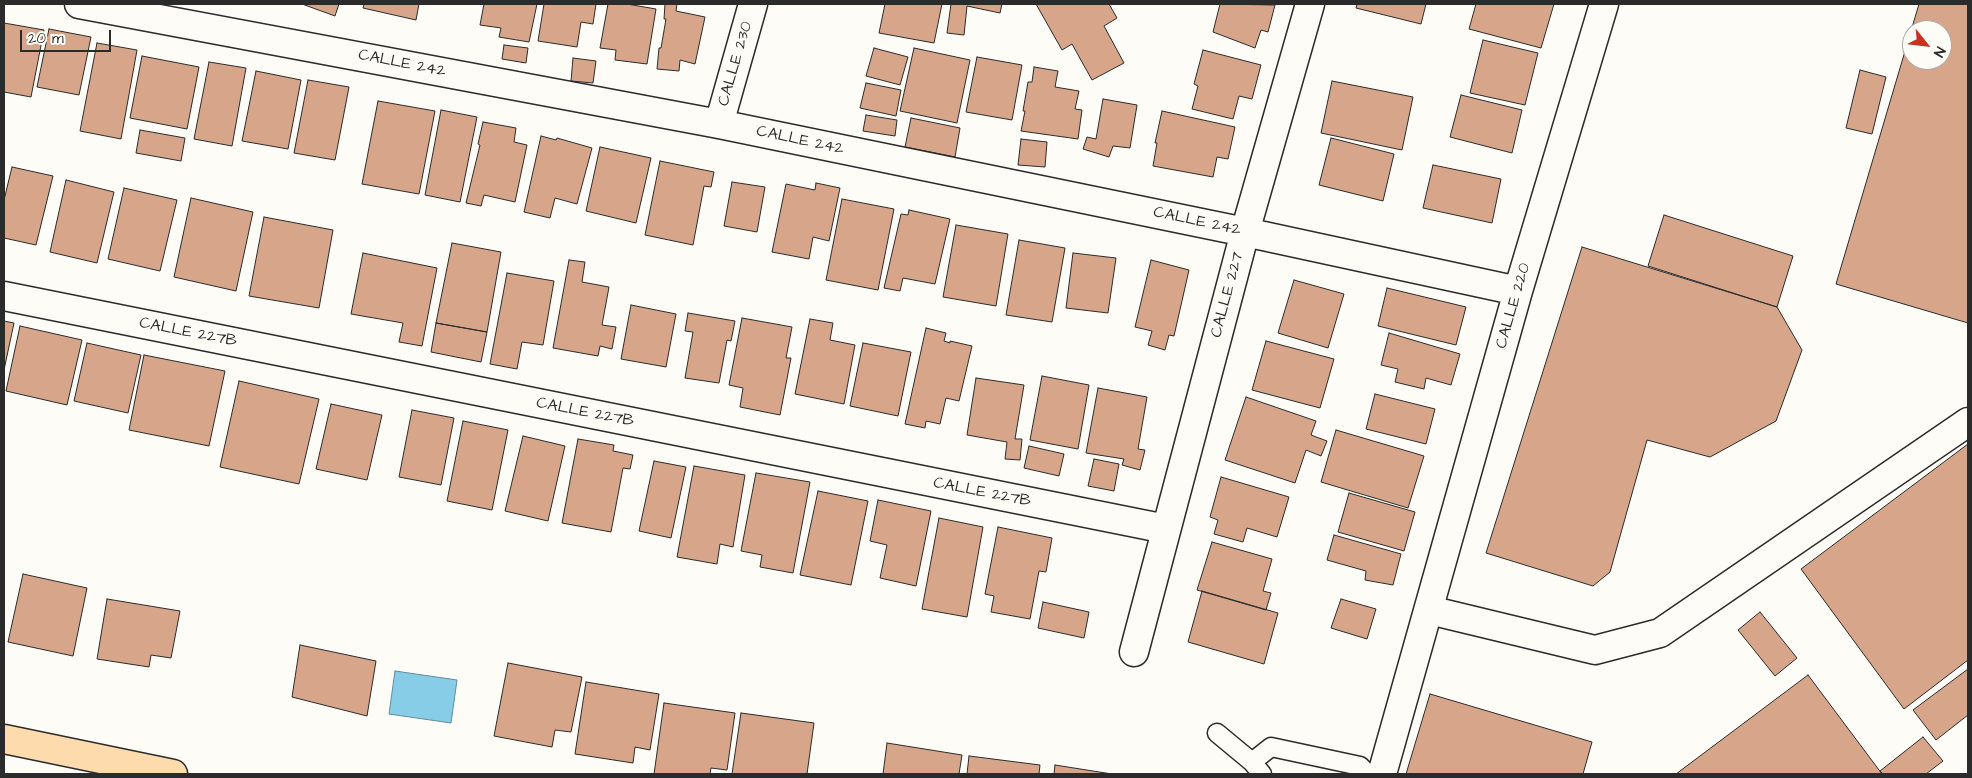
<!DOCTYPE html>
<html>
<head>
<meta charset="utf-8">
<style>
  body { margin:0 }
  #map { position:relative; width:1972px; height:778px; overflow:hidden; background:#fdfcf7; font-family:"Architects Daughter",sans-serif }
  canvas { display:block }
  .frame { position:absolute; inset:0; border:5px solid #2b2b2b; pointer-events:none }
  .north { position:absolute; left:1902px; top:20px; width:50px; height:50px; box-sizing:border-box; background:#fdfcf7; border:1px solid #a9a8a5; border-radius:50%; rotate:119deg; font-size:14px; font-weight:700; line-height:20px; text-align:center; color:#2b2b2b }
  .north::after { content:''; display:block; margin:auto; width:18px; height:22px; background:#c8321e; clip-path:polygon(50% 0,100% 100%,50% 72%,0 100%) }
  .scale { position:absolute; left:20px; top:30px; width:91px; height:22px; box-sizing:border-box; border:2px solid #2b2b2b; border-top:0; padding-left:6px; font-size:15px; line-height:18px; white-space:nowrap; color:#2b2b2b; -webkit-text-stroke:4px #fdfcf7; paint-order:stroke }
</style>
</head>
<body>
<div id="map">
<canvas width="1972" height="778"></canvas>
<div class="frame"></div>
<div class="north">N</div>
<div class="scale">20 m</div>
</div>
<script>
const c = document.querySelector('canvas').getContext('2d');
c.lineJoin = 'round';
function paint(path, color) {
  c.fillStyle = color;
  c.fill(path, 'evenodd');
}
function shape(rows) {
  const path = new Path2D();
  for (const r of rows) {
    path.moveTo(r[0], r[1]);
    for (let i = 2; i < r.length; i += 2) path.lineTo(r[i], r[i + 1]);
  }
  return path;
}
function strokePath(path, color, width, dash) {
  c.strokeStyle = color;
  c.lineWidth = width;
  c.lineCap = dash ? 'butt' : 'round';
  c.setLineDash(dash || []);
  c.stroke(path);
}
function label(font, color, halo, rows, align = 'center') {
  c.font = font + ' "Architects Daughter",sans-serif';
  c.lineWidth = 4;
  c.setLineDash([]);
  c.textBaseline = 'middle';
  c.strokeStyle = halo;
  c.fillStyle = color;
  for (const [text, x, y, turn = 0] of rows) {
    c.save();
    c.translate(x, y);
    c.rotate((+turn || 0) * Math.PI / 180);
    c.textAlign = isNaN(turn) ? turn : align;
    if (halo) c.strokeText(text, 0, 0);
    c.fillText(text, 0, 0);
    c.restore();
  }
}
const water = shape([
  [395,671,457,680,451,723,389,714,395,671]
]);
const building = shape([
  [302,4,339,4,335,16,302,4],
  [364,4,419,4,416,20,363,8,364,4],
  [484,4,537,4,529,42,499,37,501,28,480,25,484,4],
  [544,4,596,4,593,24,581,22,577,47,538,41,544,4],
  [608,4,627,4,656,9,647,64,615,60,616,50,600,48,608,4],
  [665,4,677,4,676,11,705,17,695,64,680,60,679,71,657,69,659,48,661,48,666,19,664,19,665,4],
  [885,4,942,4,934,43,879,33,885,4],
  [951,4,1002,4,1000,13,967,6,964,35,947,33,951,4],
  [1036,4,1109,4,1117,18,1104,26,1124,63,1092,80,1072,44,1062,50,1036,4],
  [1220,4,1275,5,1268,32,1261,30,1255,48,1213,32,1220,4],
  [1357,4,1426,4,1421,24,1356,8,1357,4],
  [1476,4,1554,4,1541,48,1469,29,1476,4],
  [1919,4,1968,4,1968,323,1836,284,1919,4],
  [1912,30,1942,30,1942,60,1912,60,1912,30],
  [4,23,44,30,31,97,4,92,4,23],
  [49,29,91,37,79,95,37,87,49,29],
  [1483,40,1538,53,1525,105,1470,93,1483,40],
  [97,43,137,50,121,139,80,131,97,43],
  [504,45,528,48,526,63,502,59,504,45],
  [874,48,908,57,900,85,866,76,874,48],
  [914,48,970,60,957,123,900,111,914,48],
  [1203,50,1261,65,1252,99,1239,96,1233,119,1192,109,1198,86,1194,84,1203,50],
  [142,56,199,67,187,129,130,118,142,56],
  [977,57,1022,65,1012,120,966,112,977,57],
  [573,58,596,61,593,83,571,81,573,58],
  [209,62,246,68,232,146,194,139,209,62],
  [1034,67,1058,71,1055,87,1079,91,1075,109,1082,110,1078,139,1021,131,1025,111,1023,111,1028,82,1032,82,1034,67],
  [1860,70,1886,77,1872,134,1846,128,1860,70],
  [256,71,301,80,288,149,242,141,256,71],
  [308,80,349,87,335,160,294,153,308,80],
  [1332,81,1413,97,1402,150,1321,133,1332,81],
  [866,83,901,90,896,116,860,108,866,83],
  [1461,95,1522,110,1512,153,1450,137,1461,95],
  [1103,99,1137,105,1130,148,1113,146,1109,157,1083,149,1087,137,1096,139,1103,99],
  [378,101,435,111,419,194,362,184,378,101],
  [441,110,477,117,460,202,425,195,441,110],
  [1162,111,1235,127,1228,159,1217,157,1213,177,1153,166,1157,143,1155,143,1162,111],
  [866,115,897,120,895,136,863,131,866,115],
  [911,118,960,128,955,157,905,147,911,118],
  [483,122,516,128,514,142,527,145,515,202,484,195,481,206,466,203,480,145,478,144,483,122],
  [140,130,185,138,181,161,136,153,140,130],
  [541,136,556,140,557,138,592,148,577,204,555,198,550,218,524,212,541,136],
  [1331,138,1394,154,1383,201,1319,185,1331,138],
  [1021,139,1047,142,1045,167,1018,165,1021,139],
  [600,147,651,158,636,223,586,211,600,147],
  [660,161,714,172,711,187,704,186,693,245,645,235,660,161],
  [1433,165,1501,179,1492,223,1423,208,1433,165],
  [12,167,53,176,36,245,4,238,4,200,12,167],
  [66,180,114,192,97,263,50,252,66,180],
  [732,182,765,187,757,232,724,226,732,182],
  [816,183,840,188,829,241,813,237,809,259,772,252,786,184,815,190,816,183],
  [124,188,177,200,160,271,108,259,124,188],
  [191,198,253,212,236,291,174,277,191,198],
  [842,199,894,209,878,290,826,280,842,199],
  [909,210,950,219,935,284,903,278,900,291,884,288,901,214,908,215,909,210],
  [1664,215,1793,256,1777,307,1648,266,1664,215],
  [264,217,333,230,319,308,249,296,264,217],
  [956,225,1008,234,996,306,943,297,956,225],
  [1019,240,1065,248,1052,322,1006,315,1019,240],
  [452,243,501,252,487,332,436,323,452,243],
  [1582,247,1777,307,1802,350,1776,421,1710,457,1647,440,1610,572,1593,586,1486,553,1582,247],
  [363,253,437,268,422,346,399,342,403,323,351,314,363,253],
  [1073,253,1116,258,1108,313,1066,308,1073,253],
  [569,260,585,262,582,282,609,287,602,325,616,327,612,349,600,346,598,356,553,348,569,260],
  [1151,260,1189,270,1174,336,1169,335,1165,350,1148,345,1152,331,1135,327,1151,260],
  [507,273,554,281,543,345,522,342,517,369,490,364,507,273],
  [1294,280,1344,294,1328,348,1278,333,1294,280],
  [1387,288,1466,307,1456,345,1378,326,1387,288],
  [631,305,676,314,666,367,621,359,631,305],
  [688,313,735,321,731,341,727,340,719,383,685,378,693,332,685,331,688,313],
  [742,318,792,327,786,358,791,358,780,415,740,407,743,388,729,385,742,318],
  [810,319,833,323,830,340,855,345,844,404,795,394,810,319],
  [4,321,14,323,4,370,4,321],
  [436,323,487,332,481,362,431,352,436,323],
  [20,326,82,340,67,405,6,391,20,326],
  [926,328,946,333,944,341,950,343,950,341,972,346,959,401,946,398,940,424,926,421,925,428,905,424,926,328],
  [1389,333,1460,354,1451,385,1426,378,1424,389,1395,382,1398,369,1381,365,1389,333],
  [1266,341,1334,359,1320,408,1252,390,1266,341],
  [87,343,141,355,128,413,74,401,87,343],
  [863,343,911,352,898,416,850,406,863,343],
  [144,355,225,371,209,446,129,430,144,355],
  [1042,376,1089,385,1078,449,1030,440,1042,376],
  [976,378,1024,385,1015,439,1022,439,1020,460,1005,459,1007,442,967,435,976,378],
  [239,381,319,399,299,484,220,467,239,381],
  [1098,388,1147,397,1138,449,1145,450,1140,470,1122,465,1124,459,1086,453,1098,388],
  [1375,394,1435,409,1426,444,1366,429,1375,394],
  [1246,397,1316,421,1311,435,1327,441,1321,456,1306,450,1295,483,1225,460,1246,397],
  [331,404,382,415,367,480,316,469,331,404],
  [412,410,454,418,441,485,399,477,412,410],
  [463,421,508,430,492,510,447,501,463,421],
  [1336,430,1424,456,1408,508,1321,482,1336,430],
  [523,436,565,446,548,521,505,511,523,436],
  [578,439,614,445,613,451,633,455,630,469,623,468,611,532,562,523,578,439],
  [1968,444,1968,660,1904,709,1801,569,1968,444],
  [1029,446,1064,454,1059,476,1024,468,1029,446],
  [1094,459,1119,464,1114,491,1088,486,1094,459],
  [654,461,686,467,671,538,639,531,654,461],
  [694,466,745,475,733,547,720,544,717,564,677,557,694,466],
  [756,473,810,482,793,573,760,567,762,555,741,551,756,473],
  [1221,477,1289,497,1277,537,1247,528,1243,542,1214,534,1218,520,1210,517,1221,477],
  [818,491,868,501,851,585,800,575,818,491],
  [1349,493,1415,512,1404,551,1338,532,1349,493],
  [878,500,931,511,916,586,880,578,887,545,870,541,878,500],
  [939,518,983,527,967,617,922,609,939,518],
  [998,527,1052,538,1046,572,1039,571,1030,619,991,612,994,596,985,594,998,527],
  [1334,535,1401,554,1393,585,1365,580,1366,571,1327,560,1334,535],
  [1212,542,1272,559,1263,591,1271,593,1266,610,1197,590,1212,542],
  [23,574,87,588,73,656,8,642,23,574],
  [1202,591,1278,613,1264,664,1188,642,1202,591],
  [107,599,180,611,171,658,151,655,149,667,97,659,107,599],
  [1341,599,1376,609,1367,639,1331,628,1341,599],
  [1043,602,1089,612,1084,638,1038,628,1043,602],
  [1760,612,1797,658,1775,676,1738,630,1760,612],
  [300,645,376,661,367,716,292,697,300,645],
  [508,663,582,677,571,732,555,730,552,747,494,736,508,663],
  [1968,669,1968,715,1936,740,1913,710,1968,669],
  [1808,675,1882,774,1676,774,1808,675],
  [586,682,659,694,650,750,635,747,633,763,575,754,586,682],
  [1430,694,1592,742,1583,774,1406,774,1430,694],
  [664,703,735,713,727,770,711,768,710,774,654,774,664,703],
  [741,713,814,723,807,774,732,774,741,713],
  [1923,737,1943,761,1926,774,1883,774,1880,771,1923,737],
  [887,743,962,755,959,774,883,774,887,743],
  [969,756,1040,765,1039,774,967,774,969,756],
  [1055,765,1112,774,1054,774,1055,765]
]);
const service = shape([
  [1217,733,1252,762],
  [1262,774,1252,762,1271,747,1360,766,1368,774]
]);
const minor = shape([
  [79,4,719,124,1245,232,1518,291],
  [719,124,753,4],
  [4,296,1166,529],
  [1429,610,1595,650,1660,633,1968,422],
  [1134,652,1245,232,1310,4],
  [1382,774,1518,291,1604,4]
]);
const motorway = shape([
  [4,739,173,774]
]);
const streetNames = [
  ["CALLE 242",402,64,11],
  ["CALLE 230",736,64,-74],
  ["CALLE 242",800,141,12],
  ["CALLE 242",1197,222,12],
  ["CALLE 227",1228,295,-75],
  ["CALLE 220",1514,306,-74],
  ["CALLE 227B",188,333,11],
  ["CALLE 227B",585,413,11],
  ["CALLE 227B",982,493,11]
];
paint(water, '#87cde8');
strokePath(water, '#628c9c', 1);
paint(building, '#d7a68a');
strokePath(building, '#2b2b2b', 1);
strokePath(service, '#2b2b2b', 21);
strokePath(minor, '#2b2b2b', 31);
strokePath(motorway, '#2b2b2b', 31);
strokePath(service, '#fdfcf7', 18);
strokePath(minor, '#fdfcf7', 28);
strokePath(motorway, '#fedbac', 28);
label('16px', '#2b2b2b', '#fdfcf7', streetNames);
</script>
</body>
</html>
